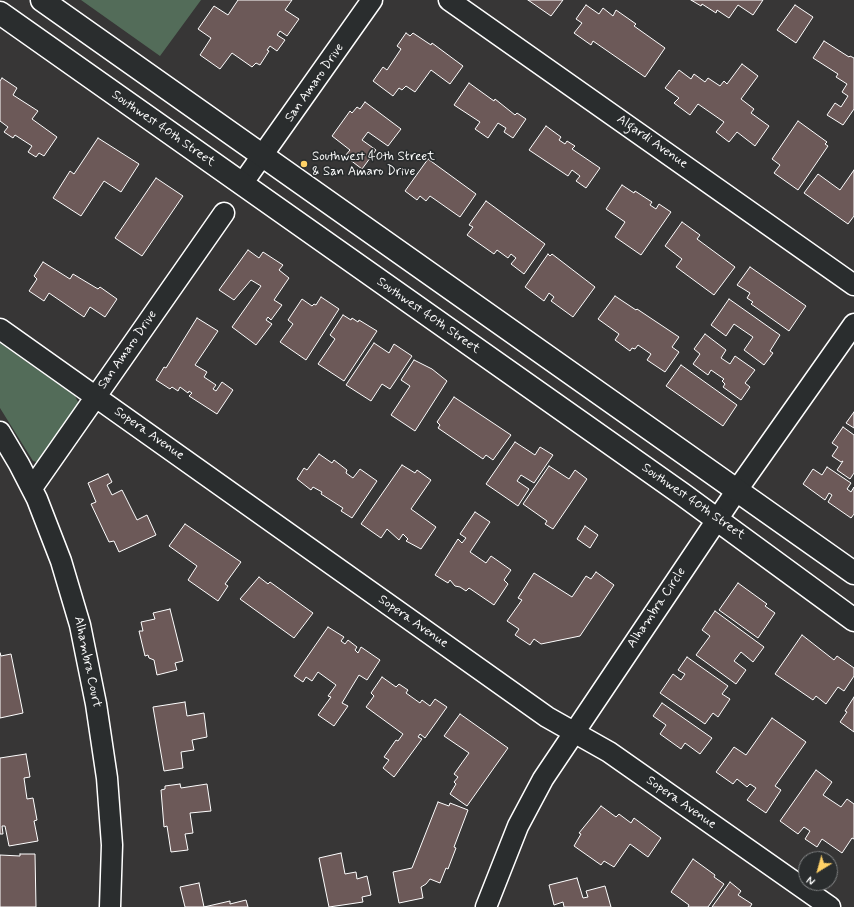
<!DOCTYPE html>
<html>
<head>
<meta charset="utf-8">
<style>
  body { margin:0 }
  #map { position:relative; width:854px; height:907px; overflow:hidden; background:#373636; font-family:Mynerve,sans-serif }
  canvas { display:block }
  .north { position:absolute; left:798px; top:851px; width:40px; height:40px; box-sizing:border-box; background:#2a2d2e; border:1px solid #7f8182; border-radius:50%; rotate:217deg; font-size:11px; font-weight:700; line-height:16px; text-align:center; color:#fff }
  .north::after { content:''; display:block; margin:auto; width:14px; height:18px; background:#ffd166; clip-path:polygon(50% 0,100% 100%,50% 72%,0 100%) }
</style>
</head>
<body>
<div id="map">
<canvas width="854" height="907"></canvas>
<div class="north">N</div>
</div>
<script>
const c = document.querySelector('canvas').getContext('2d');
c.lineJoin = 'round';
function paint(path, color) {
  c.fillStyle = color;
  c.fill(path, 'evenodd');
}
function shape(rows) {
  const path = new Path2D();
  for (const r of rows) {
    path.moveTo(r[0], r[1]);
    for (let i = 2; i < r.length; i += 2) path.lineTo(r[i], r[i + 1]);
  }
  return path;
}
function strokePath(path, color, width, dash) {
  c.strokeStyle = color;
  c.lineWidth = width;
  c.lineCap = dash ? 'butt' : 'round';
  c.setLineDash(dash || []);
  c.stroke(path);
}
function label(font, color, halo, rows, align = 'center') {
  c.font = font + ' Mynerve,sans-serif';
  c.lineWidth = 3.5;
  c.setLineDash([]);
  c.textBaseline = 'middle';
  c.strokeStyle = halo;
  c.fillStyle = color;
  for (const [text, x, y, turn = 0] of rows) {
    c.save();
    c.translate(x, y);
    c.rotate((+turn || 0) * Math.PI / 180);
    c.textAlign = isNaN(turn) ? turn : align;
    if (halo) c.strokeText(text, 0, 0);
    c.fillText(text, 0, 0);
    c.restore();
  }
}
const green = shape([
  [81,0,201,0,160,56],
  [0,343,75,396,80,406,40,463,33,461,0,408]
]);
const building = shape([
  [238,0,292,0,285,10,299,19,287,36,280,31,277,35,285,40,277,51,270,46,267,50,269,51,260,65,256,63,252,67,232,53,220,69,200,55,211,38,198,29,214,6,228,15,238,0],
  [528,0,563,0,551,16,528,0],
  [691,0,763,0,753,15,738,5,729,18,717,10,716,13,702,4,701,6,691,0],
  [586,5,599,14,603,8,613,16,616,10,636,24,634,26,665,48,645,77,593,41,591,45,574,33,582,23,576,19,586,5],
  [795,5,813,17,796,43,777,30,795,5],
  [406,33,410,36,413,33,431,45,432,43,463,66,450,84,431,70,415,92,406,86,402,90,399,88,393,96,373,81,383,67,387,70,401,49,397,46,406,33],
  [824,41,849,57,850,56,854,58,854,109,843,125,827,115,835,103,841,107,848,96,842,92,847,84,836,77,838,74,813,58,824,41],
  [742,64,758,76,741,99,754,109,751,113,769,126,755,146,737,132,729,142,716,132,724,122,698,104,690,115,674,103,679,98,665,88,679,70,691,79,694,74,705,82,708,78,720,86,724,81,727,84,742,64],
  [2,78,17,88,13,95,38,111,32,119,57,137,44,156,39,153,36,157,28,152,32,146,15,135,13,138,4,132,8,127,0,121,0,81,2,78],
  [469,83,494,101,495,99,515,115,517,113,526,119,513,138,504,132,506,128,498,123,488,138,475,129,480,122,454,105,469,83],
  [365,102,401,129,388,146,368,132,362,140,376,150,362,169,345,156,350,150,332,136,350,111,352,113,357,107,360,109,365,102],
  [798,121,827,142,825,144,828,146,798,190,774,173,780,165,772,159,798,121],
  [546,126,561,137,559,140,565,144,567,141,575,146,572,149,600,168,586,188,576,181,580,176,572,170,568,176,529,150,546,126],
  [98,138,139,164,121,192,104,181,81,216,53,198,70,171,74,174,98,138],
  [428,159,476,194,460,217,430,196,426,201,420,196,417,200,405,191,428,159],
  [854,170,854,216,848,224,804,193,818,174,840,190,854,170],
  [156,178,183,196,142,256,115,238,156,178],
  [622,185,634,193,635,191,652,202,650,205,656,209,659,204,671,212,641,255,615,237,625,222,606,209,622,185],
  [486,201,545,244,524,274,511,264,516,258,511,254,508,258,497,250,494,254,467,235,473,227,469,225,486,201],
  [682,222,700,235,697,239,735,267,714,295,676,267,682,259,665,246,682,222],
  [248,250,259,258,263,252,283,265,279,270,289,278,274,300,282,305,271,320,268,317,266,320,272,324,256,345,232,327,261,286,251,280,234,300,219,290,248,250],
  [548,254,550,256,552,254,595,287,573,317,551,301,554,297,549,293,544,301,525,287,548,254],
  [43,262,70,279,73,274,98,289,100,287,117,299,105,317,90,307,84,317,49,293,44,301,29,291,37,279,34,276,43,262],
  [750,267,806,306,789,331,751,304,753,302,747,298,750,293,737,285,750,267],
  [615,296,636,310,637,309,679,337,672,347,679,352,665,372,647,360,651,354,638,345,635,349,632,348,630,351,615,340,619,334,598,319,615,296],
  [321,297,339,309,306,360,280,342,293,324,288,320,302,299,312,306,314,304,316,305,321,297],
  [729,299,780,335,770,351,773,353,764,365,744,350,753,337,734,324,726,336,711,325,729,299],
  [343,315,351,320,352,318,358,322,359,320,377,331,344,381,318,364,335,339,330,335,343,315],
  [197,318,218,331,195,365,207,372,204,377,216,385,213,389,216,391,222,382,233,390,217,414,189,396,192,393,189,391,188,393,180,387,178,391,172,387,170,389,156,380,164,367,166,368,197,318],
  [705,334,726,350,721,358,730,364,735,356,755,370,745,383,750,387,741,400,723,387,725,384,722,381,724,379,711,370,708,375,693,364,700,354,694,349,705,334],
  [374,343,389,353,394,344,412,356,390,389,382,384,371,401,346,385,374,343],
  [414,360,432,369,447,381,415,431,391,415,410,386,401,380,414,360],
  [681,365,737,405,723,426,666,386,681,365],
  [454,397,511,435,493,460,486,455,483,459,438,428,440,425,437,422,454,397],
  [854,412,854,428,846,423,854,412],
  [843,427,854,435,854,473,850,479,837,470,843,461,841,462,832,456,838,447,832,443,843,427],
  [515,442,535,455,540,447,553,455,534,483,521,475,517,481,529,489,518,506,486,484,515,442],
  [319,454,332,463,334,460,347,470,346,473,353,478,360,469,377,481,352,518,341,511,343,508,321,494,322,492,313,487,311,490,297,479,304,468,307,470,319,454],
  [402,465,415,473,417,470,431,480,411,509,436,527,421,549,406,541,408,539,403,534,399,540,387,529,381,538,361,524,402,465],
  [549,466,569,479,575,470,587,479,553,529,545,524,547,521,523,504,549,466],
  [827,467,851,483,847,489,851,492,854,487,854,514,851,518,828,502,832,495,829,493,825,500,803,484,813,469,822,475,827,467],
  [108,474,112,482,107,485,112,495,122,490,137,520,147,515,156,535,119,552,114,541,109,542,91,504,96,502,88,483,108,474],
  [475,512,490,522,470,552,486,563,491,556,511,570,504,580,508,584,494,605,469,588,466,591,460,587,455,586,450,580,448,583,435,575,458,539,462,543,466,538,460,534,475,512],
  [185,524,241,562,225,584,228,586,218,601,188,580,197,566,169,546,185,524],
  [585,526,598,535,590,548,577,539,585,526],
  [596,572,614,585,580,636,541,644,534,639,530,645,515,635,519,629,507,621,522,600,518,598,534,573,572,597,586,576,591,579,596,572],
  [259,577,268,584,270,582,313,613,294,638,240,599,259,577],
  [738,583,767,604,765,606,775,613,758,638,719,610,738,583],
  [170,609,183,661,175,663,177,670,157,675,154,660,149,658,148,655,145,656,139,631,143,631,141,622,155,619,153,613,170,609],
  [715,611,764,647,753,662,741,652,734,661,746,670,736,684,696,655,710,636,702,630,715,611],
  [328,627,344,637,341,641,345,644,348,640,357,647,355,650,358,653,361,647,380,660,367,680,359,675,342,703,348,706,334,726,318,715,331,697,328,696,336,685,318,672,312,681,306,677,303,682,294,676,328,627],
  [802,635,834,660,837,656,854,668,854,676,844,691,838,687,826,704,816,696,813,700,775,674,802,635],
  [0,653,1,656,11,654,23,713,0,718,0,653],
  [687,657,728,686,722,694,730,699,718,717,713,713,705,724,660,693,673,674,681,680,685,674,678,670,687,657],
  [382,677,396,687,399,684,408,690,406,693,420,703,422,700,430,706,435,699,447,707,425,738,420,734,418,737,422,739,394,777,383,768,389,760,384,757,396,740,398,741,403,734,366,707,374,696,371,693,382,677],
  [854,697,854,732,840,722,847,712,845,711,854,697],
  [185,702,187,716,204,713,207,737,192,740,194,750,181,752,183,768,164,771,153,707,185,702],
  [662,703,712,738,700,754,685,743,681,749,660,734,666,725,653,716,662,703],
  [460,714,508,748,467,806,450,794,456,784,454,782,458,777,454,774,469,753,444,736,460,714],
  [772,718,806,742,775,786,781,790,766,813,747,800,756,788,750,784,747,787,737,779,733,784,716,772,734,747,746,755,772,718],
  [26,754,30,777,24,778,27,799,33,798,37,820,34,821,38,841,9,846,5,826,2,826,3,834,0,834,0,758,26,754],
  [816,770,832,782,823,795,841,807,847,799,854,804,854,839,852,838,842,853,822,839,817,847,805,839,810,831,804,827,798,834,780,821,816,770],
  [180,784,181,788,207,784,211,811,190,813,193,833,185,834,188,850,171,852,167,826,164,827,161,790,165,789,165,786,180,784],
  [438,802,449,806,450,803,468,810,454,847,456,848,448,869,446,868,440,883,430,879,426,884,421,887,423,898,399,903,393,872,412,868,438,802],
  [601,806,616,817,619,814,631,823,634,818,661,838,648,857,630,844,614,867,604,861,601,865,574,846,581,834,579,833,601,806],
  [341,853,345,874,356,872,357,879,367,876,371,895,362,897,363,902,329,907,319,858,341,853],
  [20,854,35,854,36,907,0,907,0,855,20,856,20,854],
  [693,859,715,875,714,877,724,884,708,907,688,907,689,905,671,892,693,859],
  [577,878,583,898,588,897,586,891,605,886,611,907,564,907,563,902,554,905,549,885,577,878],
  [730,882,741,891,738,895,752,904,750,907,712,907,730,882],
  [199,883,204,907,230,901,230,904,246,900,248,907,185,907,180,887,199,883]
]);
const minor = shape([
  [449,0,854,285],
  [242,184,372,0],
  [0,329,547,717,609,752,830,907],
  [0,432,19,464,37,499,61,561,80,625,96,704,107,778,112,845,110,907],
  [32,488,224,213],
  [486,907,518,826,543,779,737,490,854,324]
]);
const major = shape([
  [42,0,854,573],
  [0,13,682,494,854,620]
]);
const markers = [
  [304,164,4,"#ffd166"]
];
const streetNames = [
  ["San Amaro Drive",315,83,-55],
  ["Southwest 40th Street",163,129,35],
  ["Algardi Avenue",652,142,35],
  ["Southwest 40th Street",428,316,35],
  ["San Amaro Drive",128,350,-55],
  ["Sopera Avenue",149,434,35],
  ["Southwest 40th Street",693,502,35],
  ["Alhambra Circle",657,608,-56],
  ["Sopera Avenue",413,622,35],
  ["Alhambra Court",87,662,78],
  ["Sopera Avenue",681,803,35]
];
const poiNames = [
  ["Southwest 40th Street",312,157],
  ["& San Amaro Drive",312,172]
];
paint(green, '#536c59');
paint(building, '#6c5958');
strokePath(building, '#fff', 1);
strokePath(minor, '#fff', 23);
strokePath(major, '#fff', 25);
strokePath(minor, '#2a2d2e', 20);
strokePath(major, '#2a2d2e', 22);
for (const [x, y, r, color] of markers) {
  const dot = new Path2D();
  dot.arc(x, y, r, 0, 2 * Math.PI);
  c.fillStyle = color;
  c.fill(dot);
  strokePath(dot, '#2a2d2e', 1.5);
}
label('13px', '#fff', '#2a2d2e', streetNames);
label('13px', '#fff', '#2a2d2e', poiNames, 'left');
</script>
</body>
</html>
